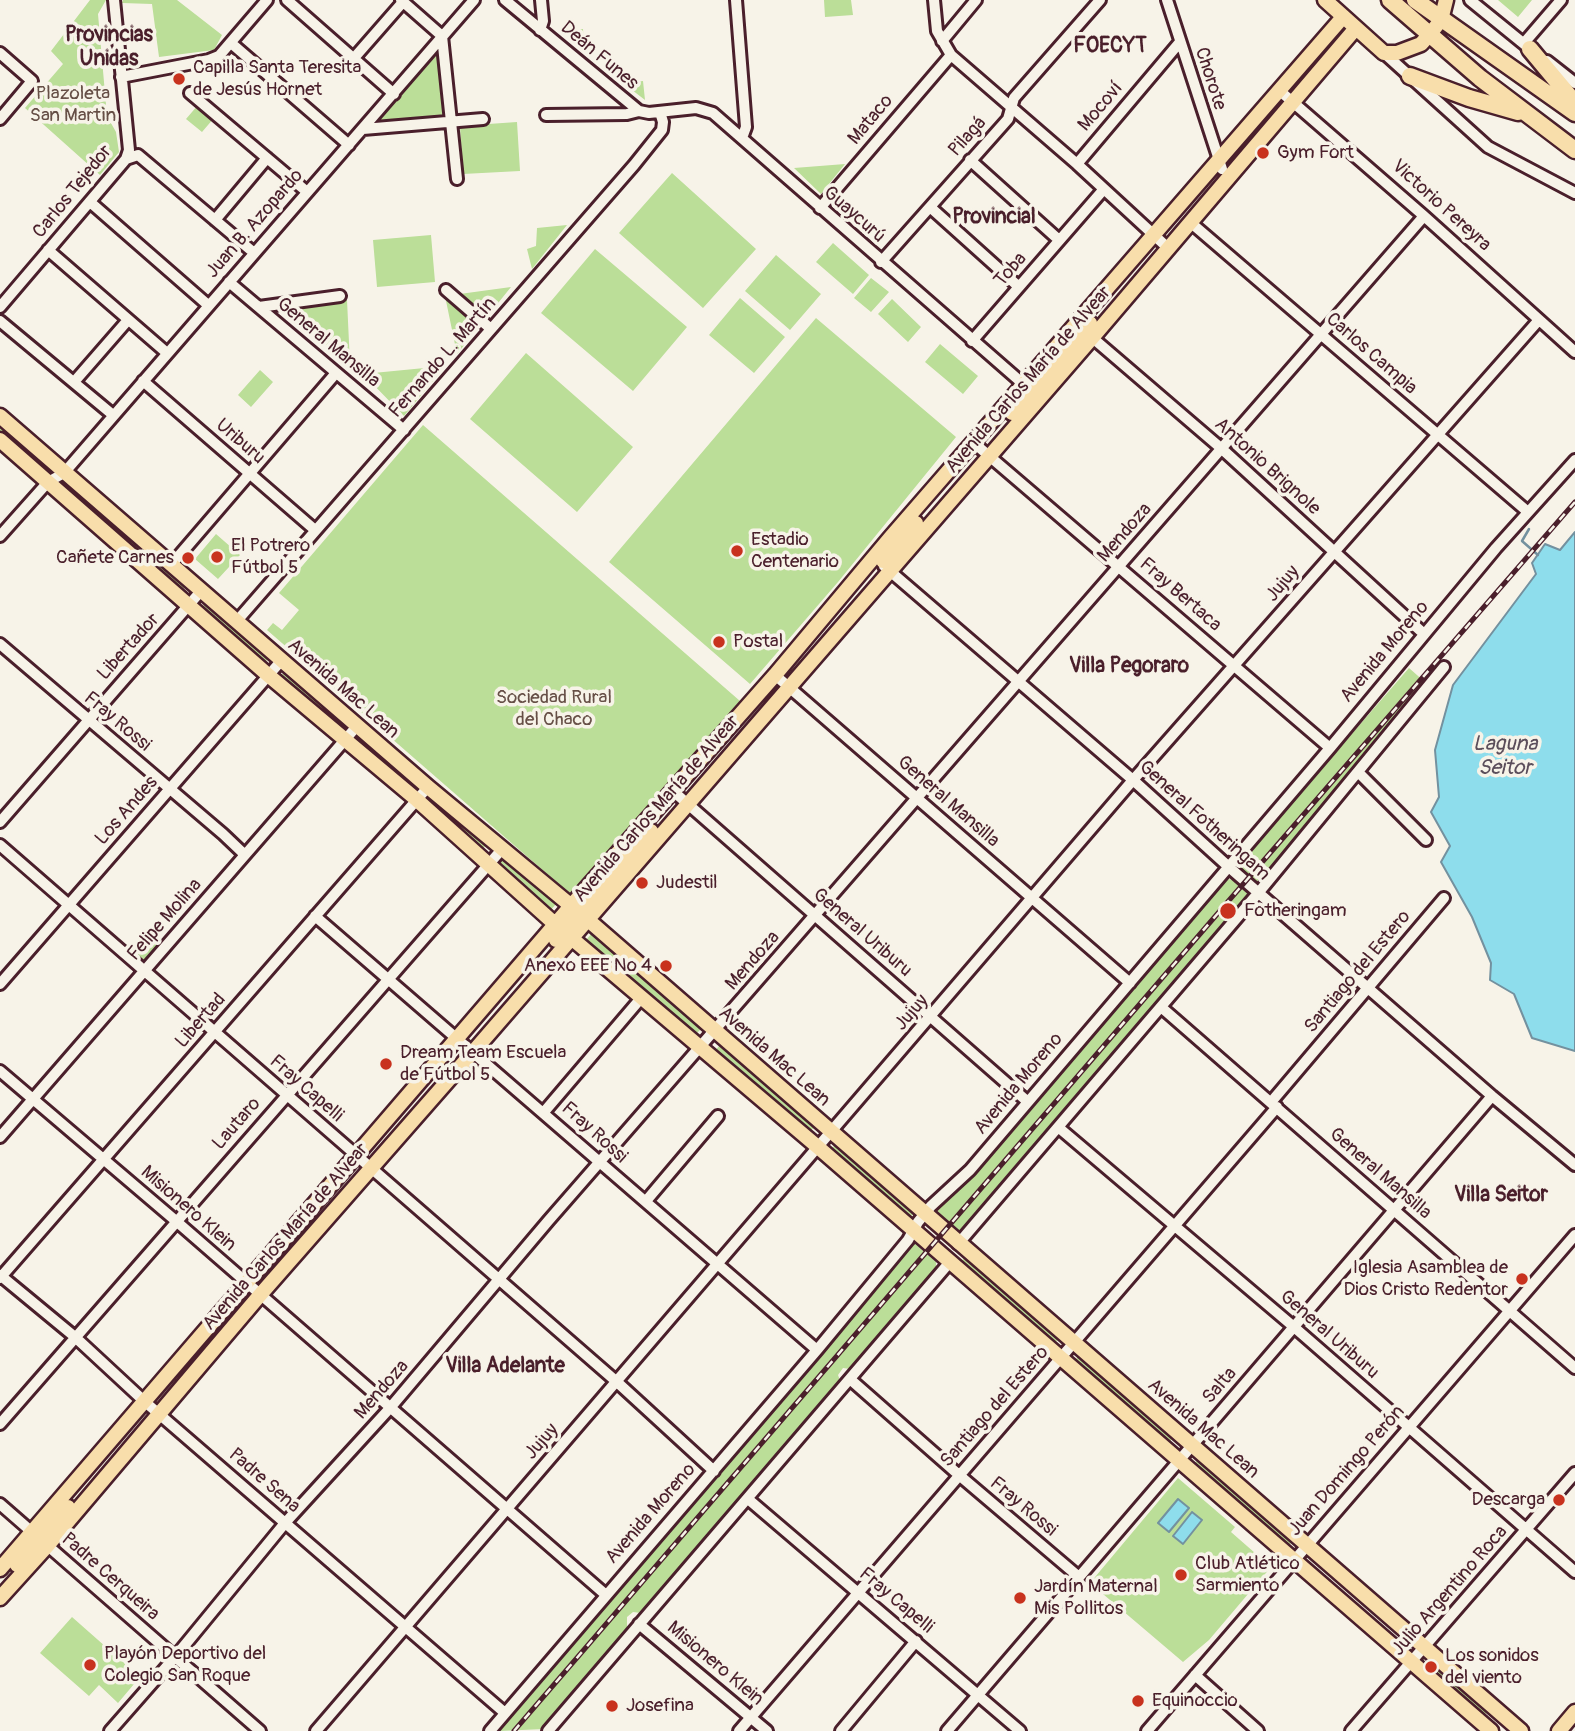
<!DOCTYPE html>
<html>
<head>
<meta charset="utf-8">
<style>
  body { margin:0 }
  canvas { display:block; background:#f7f3e8 }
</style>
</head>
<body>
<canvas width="1575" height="1731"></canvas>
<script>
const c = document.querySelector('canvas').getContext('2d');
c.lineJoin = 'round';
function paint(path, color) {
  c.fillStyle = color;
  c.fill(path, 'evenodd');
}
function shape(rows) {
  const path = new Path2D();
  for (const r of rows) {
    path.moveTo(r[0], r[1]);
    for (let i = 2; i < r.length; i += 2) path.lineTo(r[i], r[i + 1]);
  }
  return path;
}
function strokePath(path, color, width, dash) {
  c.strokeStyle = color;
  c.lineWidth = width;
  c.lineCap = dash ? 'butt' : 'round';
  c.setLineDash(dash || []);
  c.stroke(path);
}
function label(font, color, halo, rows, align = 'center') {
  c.font = font + ' Pangolin,sans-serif';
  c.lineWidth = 7;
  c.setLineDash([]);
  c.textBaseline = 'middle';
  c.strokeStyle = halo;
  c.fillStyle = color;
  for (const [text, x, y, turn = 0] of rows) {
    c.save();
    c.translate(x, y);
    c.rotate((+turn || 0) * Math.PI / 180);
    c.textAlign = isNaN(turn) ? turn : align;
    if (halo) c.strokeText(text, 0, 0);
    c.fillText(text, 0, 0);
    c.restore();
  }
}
const green = shape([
  [90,0,106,0,98,14,107,116,116,132,119,152,100,175,25,108,63,64,51,51],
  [123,0,177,0,222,35,214,50,159,57,152,4,122,3],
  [824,0,851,0,853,15,825,17],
  [1498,0,1532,0,1518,17],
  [583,29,584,49,561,30],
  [437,50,444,117,373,122],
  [643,81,645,100,623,83],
  [198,105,214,118,202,132,186,119],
  [517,122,520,171,463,174,460,126],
  [845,164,821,194,794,168],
  [672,173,756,249,703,308,619,233],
  [567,225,532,269,527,249,536,246,537,228],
  [431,235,435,282,377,287,373,240],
  [833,243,869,275,853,294,816,262],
  [595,249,687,327,633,391,541,313],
  [776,255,821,294,790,330,745,291],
  [871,278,889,292,871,312,854,298],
  [511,287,457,354,445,296],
  [740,298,785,337,754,373,709,335],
  [892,299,921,327,908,342,878,314],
  [347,300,350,364,281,309],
  [816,318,956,437,838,582,750,684,609,562],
  [940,344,978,376,963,394,925,362],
  [526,353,633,447,577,512,470,419],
  [445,366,404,416,363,374],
  [260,370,273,382,251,407,238,395],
  [0,423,52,467,46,473,0,433],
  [423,425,740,701,577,892,569,893,267,630,273,623,282,630,299,610,279,593],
  [77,486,187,585,182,591,71,491],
  [216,534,240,555,218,579,195,559],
  [207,602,270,657,264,663,201,608],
  [1409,668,1426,683,1266,877,1257,883,1242,871,1243,859],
  [286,670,345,721,339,728,280,677],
  [362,736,415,782,409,789,356,743],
  [434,798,487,844,481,851,428,805],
  [503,858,556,904,550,911,497,865],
  [1226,879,1236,880,1247,888,1249,897,964,1229,955,1231,943,1223,937,1213,939,1204,965,1182],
  [146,930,160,943,144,961,130,948],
  [593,932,698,1023,701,1029,697,1033,692,1032,586,940],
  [720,1045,815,1126,808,1134,713,1053],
  [836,1144,914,1213,908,1220,829,1151],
  [914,1243,936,1262,936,1270,850,1369,843,1368,838,1375,842,1386,641,1613,633,1612,627,1617,627,1630,544,1729,499,1731],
  [965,1257,1060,1337,1054,1344,959,1265],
  [1080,1354,1175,1435,1168,1444,1073,1363],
  [1199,1458,1294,1539,1287,1548,1192,1467],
  [1178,1478,1235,1527,1231,1532,1271,1567,1209,1640,1183,1662,1090,1583],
  [72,1617,140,1677,118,1703,99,1685,89,1696,40,1653],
  [1430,1660,1488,1710,1484,1716,1480,1715,1425,1665]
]);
const water = shape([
  [1575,532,1575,1051,1532,1038,1514,994,1490,980,1491,963,1472,917,1441,862,1450,846,1431,812,1439,797,1435,750,1453,685,1536,574,1532,563,1545,544,1560,550,1575,532],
  [1178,1499,1189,1508,1169,1532,1158,1523,1178,1499],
  [1192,1512,1202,1520,1183,1544,1173,1536,1192,1512]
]);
const stream = shape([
  [1529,529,1522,541,1538,555]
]);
const minor = shape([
  [287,0,394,94],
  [401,0,442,36,457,179],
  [505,0,639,111,649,113,696,108,713,113,1029,389],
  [736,0,746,127,742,138],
  [934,0,937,31,951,55,1077,164,1168,248],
  [1167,0,1222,169],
  [1470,0,1534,52],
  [540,30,543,21,541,0],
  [942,41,976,0],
  [231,43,349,145],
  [1524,43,1561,0],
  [0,53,32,81,0,119],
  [1384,53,1488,147,1575,193],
  [354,58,403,2],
  [1547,61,1575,83],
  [121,77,209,60,219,56,267,0],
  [1280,91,1424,216,1575,352],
  [190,93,306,191],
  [546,115,627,114,639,111],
  [363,129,483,119],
  [126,159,138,155,253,252],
  [970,160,1059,240],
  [1077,164,1180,42],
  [90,202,208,305],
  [930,207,1019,287],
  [820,208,951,55],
  [215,220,267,158],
  [1190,222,1528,512],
  [48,250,167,353],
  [881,262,1008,119,1014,98,1100,0],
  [229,282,404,430],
  [446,290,491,329],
  [0,307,126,159,129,150,114,0],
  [259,307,340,296],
  [0,321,113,415],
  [1088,334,1222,449,1424,634],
  [972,341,1104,189],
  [143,381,315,530],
  [74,382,128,320],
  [974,443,1330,748],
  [0,536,48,482,64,473,474,0],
  [171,565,336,373],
  [884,566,1133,780,1230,868,1492,1096,1575,1165],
  [236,622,634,165,662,130,663,122,660,112],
  [0,644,223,834,244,854],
  [775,675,1130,983],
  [1359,773,1426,840],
  [673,791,1028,1102],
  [0,822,201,591],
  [0,845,617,1382,714,1471],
  [315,916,817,1350],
  [0,984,281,661],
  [1161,1007,1575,1368],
  [0,1071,176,1221,606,1595],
  [1272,1101,1444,898],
  [544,1112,642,997],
  [1058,1127,1294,1327,1575,1572],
  [0,1137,357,726],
  [646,1201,718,1116],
  [958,1244,1259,892,1444,667],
  [0,1275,75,1337,144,1401,505,1713],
  [0,1278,428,787],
  [851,1380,959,1475,1079,1577],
  [0,1424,503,848],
  [748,1499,1020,1731],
  [0,1504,260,1731],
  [639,1624,767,1731],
  [1195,1675,1258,1731],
  [110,1731,175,1657,285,1523,390,1408,549,1220,1424,216],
  [316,1731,1133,780,1538,321],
  [490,1731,817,1350,908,1240,918,1222,931,1206,970,1170,1330,748,1496,548,1575,460],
  [548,1731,949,1263],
  [739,1731,1277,1107],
  [841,1731,916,1641],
  [947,1731,1492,1096],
  [1147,1731,1575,1235],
  [1351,1731,1575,1473]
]);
const major = shape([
  [1325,0,1384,53,1397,53,1421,44,1430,34,1441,20,1446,0],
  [1012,413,1090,323],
  [0,416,428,787,587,919,1521,1731],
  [0,440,268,675,417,800,556,925,819,1148,1491,1731],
  [883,561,916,523],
  [556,940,651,831],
  [17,1565,68,1507],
  [0,1569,570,907,775,675,890,538,1343,17],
  [0,1598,48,1545,260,1295,473,1052,1092,338,1356,28],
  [1559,1731,1575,1712]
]);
const highway = shape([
  [1390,0,1480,78,1575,150],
  [1415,0,1575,113],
  [1530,49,1575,103],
  [1410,76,1469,98,1518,112]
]);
const rail = shape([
  [514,1731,1225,905,1575,502]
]);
const markers = [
  [179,79,7,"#c8321e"],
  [1263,153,7,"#c8321e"],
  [737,551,7,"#c8321e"],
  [217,557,7,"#c8321e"],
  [188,558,7,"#c8321e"],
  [719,642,7,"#c8321e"],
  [642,883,7,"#c8321e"],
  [1228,911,9,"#c8321e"],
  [666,966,7,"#c8321e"],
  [386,1064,7,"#c8321e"],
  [1522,1279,7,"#c8321e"],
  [1559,1500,7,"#c8321e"],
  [1181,1575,7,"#c8321e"],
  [1020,1598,7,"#c8321e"],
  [90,1665,7,"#c8321e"],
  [1431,1667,7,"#c8321e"],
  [1138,1701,7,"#c8321e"],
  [612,1706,7,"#c8321e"]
];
const streetNames = [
  ["Deán Funes",599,56,40],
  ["Chorote",1210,79,72],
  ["Mocoví",1101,107,-50],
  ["Mataco",871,120,-50],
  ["Pilagá",968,137,-48],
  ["Carlos Tejedor",73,192,-51],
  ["Victorio Pereyra",1441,206,42],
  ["Guaycurú",854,215,41],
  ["Juan B. Azopardo",255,224,-49],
  ["Toba",1011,270,-49],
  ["General Mansilla",328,343,40],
  ["Carlos Campia",1371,354,41],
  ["Fernando L. Martín",443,358,-49],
  ["Avenida Carlos María de Alvear",1029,380,-49],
  ["Uriburu",240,442,41],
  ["Antonio Brignole",1267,467,42],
  ["Mendoza",1125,533,-49],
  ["Jujuy",1283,584,-50],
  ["Fray Bertaca",1180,595,41],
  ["Libertador",129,647,-48],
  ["Avenida Moreno",1385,652,-50],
  ["Avenida Mac Lean",343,689,41],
  ["Fray Rossi",117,722,40],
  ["General Mansilla",948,802,41],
  ["Avenida Carlos María de Alvear",657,809,-49],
  ["Los Andes",127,811,-49],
  ["General Fotheringam",1204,821,42],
  ["Felipe Molina",165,920,-49],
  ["General Uriburu",862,933,41],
  ["Mendoza",753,961,-49],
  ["Santiago del Estero",1358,972,-50],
  ["Jujuy",912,1013,-49],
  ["Libertad",201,1021,-49],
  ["Avenida Mac Lean",774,1057,41],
  ["Avenida Moreno",1019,1084,-50],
  ["Fray Capelli",306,1089,41],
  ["Lautaro",237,1124,-49],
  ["Fray Rossi",594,1133,42],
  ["General Mansilla",1380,1174,41],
  ["Misionero Klein",188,1209,41],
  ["Avenida Carlos María de Alvear",286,1237,-49],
  ["General Uriburu",1329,1335,41],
  ["Salta",1220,1386,-49],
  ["Mendoza",382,1390,-49],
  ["Santiago del Estero",995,1407,-49],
  ["Avenida Mac Lean",1203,1429,41],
  ["Jujuy",542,1442,-49],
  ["Juan Domingo Perón",1347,1471,-49],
  ["Padre Sena",264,1481,41],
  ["Fray Rossi",1023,1507,40],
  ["Avenida Moreno",651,1514,-49],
  ["Padre Cerqueira",110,1577,41],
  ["Julio Argentino Roca",1450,1591,-49],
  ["Fray Capelli",896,1601,40],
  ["Misionero Klein",715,1664,40]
];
const poiNames = [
  ["Capilla Santa Teresita",193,68],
  ["de Jesús Hornet",193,90],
  ["Gym Fort",1277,153],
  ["Estadio",751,540],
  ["Centenario",751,562],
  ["El Potrero",231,546],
  ["Fútbol 5",231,568],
  ["Cañete Carnes",174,558,"right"],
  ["Postal",733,642],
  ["Judestil",656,883],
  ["Fotheringam",1244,911],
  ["Anexo EEE Nº 4",652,966,"right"],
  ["Dream Team Escuela",400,1053],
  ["de Fútbol 5",400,1075],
  ["Iglesia Asamblea de",1508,1268,"right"],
  ["Dios Cristo Redentor",1508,1290,"right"],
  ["Descarga",1545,1500,"right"],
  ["Club Atlético",1195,1564],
  ["Sarmiento",1195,1586],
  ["Jardín Maternal",1034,1587],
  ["Mis Pollitos",1034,1609],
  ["Playón Deportivo del",104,1654],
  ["Colegio San Roque",104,1676],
  ["Los sonidos",1445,1656],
  ["del viento",1445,1678],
  ["Equinoccio",1152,1701],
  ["Josefina",626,1706]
];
const parkNames = [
  ["Plazoleta",73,94],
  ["San Martìn",73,116],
  ["Sociedad Rural",554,698],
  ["del Chaco",554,720]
];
const neighbourhoodNames = [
  ["Provincias",109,36],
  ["Unidas",109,60],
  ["FOECYT",1110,47],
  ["Provincial",994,218],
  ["Villa Pegoraro",1129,667],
  ["Villa Seitor",1501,1196],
  ["Villa Adelante",505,1367]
];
const waterNames = [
  ["Laguna",1505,745],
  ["Seitor",1505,769]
];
paint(green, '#bbde98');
paint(water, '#8eddec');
strokePath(water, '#73919f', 2);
strokePath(stream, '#73919f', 2.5);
strokePath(minor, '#4a1f2b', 16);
strokePath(major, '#4a1f2b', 19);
strokePath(highway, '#4a1f2b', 21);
strokePath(minor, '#f7f3e8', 10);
strokePath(major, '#f8deab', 14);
strokePath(highway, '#f8deab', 16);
strokePath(rail, '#4a1f2b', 5);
strokePath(rail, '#f7f3e8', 2.5, [8]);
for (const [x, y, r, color] of markers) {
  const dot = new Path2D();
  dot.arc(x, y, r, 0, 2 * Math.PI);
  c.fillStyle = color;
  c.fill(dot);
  strokePath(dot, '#f7f3e8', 2.5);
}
label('19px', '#4a1f2b', '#f7f3e8', streetNames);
label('19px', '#4a1f2b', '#f7f3e8', poiNames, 'left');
label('19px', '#664f46', '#f7f3e8', parkNames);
label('bold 21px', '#4a1f2b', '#f7f3e8', neighbourhoodNames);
label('italic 21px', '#5b4e5b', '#f7f3e8', waterNames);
</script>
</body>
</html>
